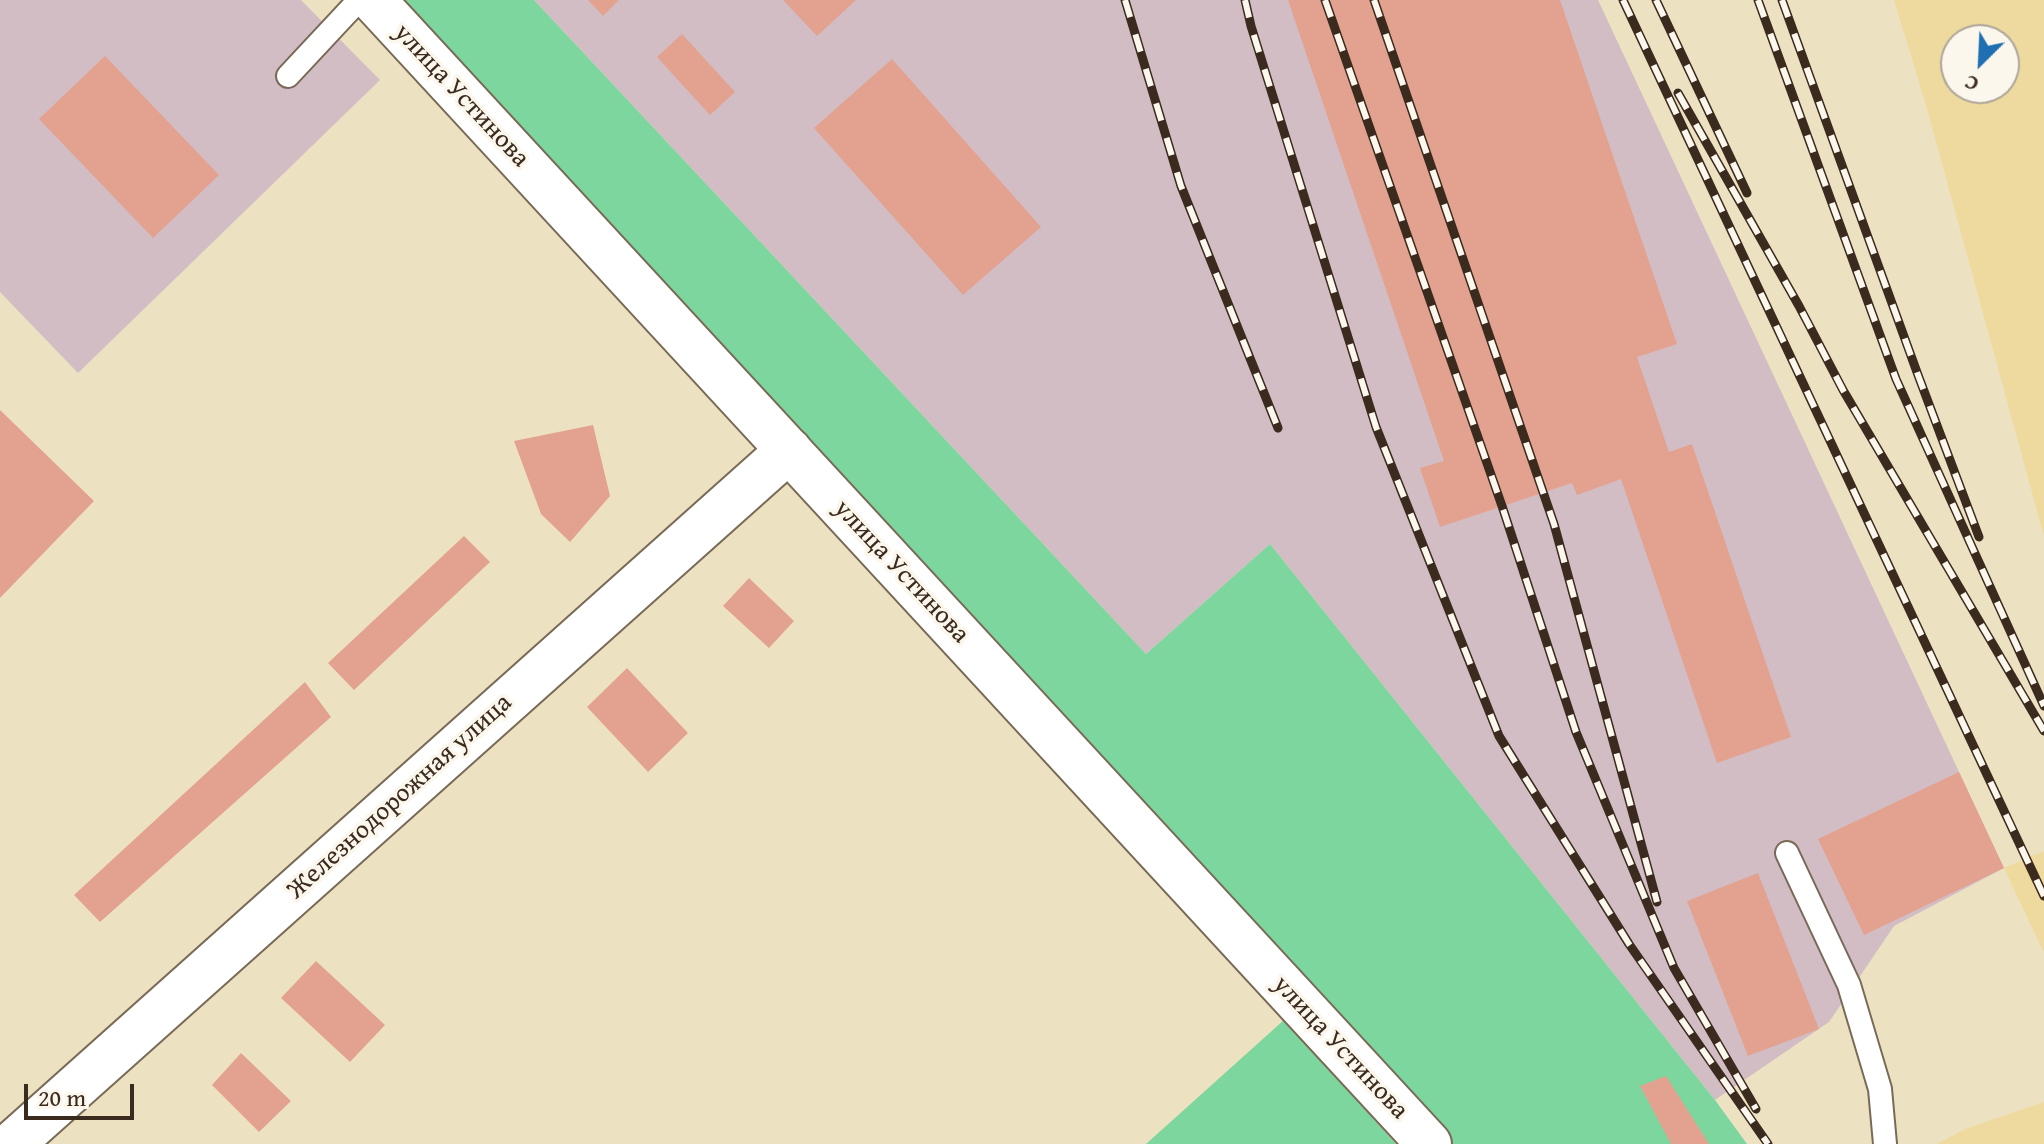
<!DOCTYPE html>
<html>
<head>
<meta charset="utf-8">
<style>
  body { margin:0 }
  #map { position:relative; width:2044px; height:1144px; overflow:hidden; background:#ece2c2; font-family:"Gentium Book Plus",serif }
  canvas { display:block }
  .north { position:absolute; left:1940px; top:24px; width:80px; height:80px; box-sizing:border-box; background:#fbf7ec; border:2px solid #aea59a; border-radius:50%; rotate:204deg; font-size:22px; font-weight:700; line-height:32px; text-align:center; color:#3b2a1e }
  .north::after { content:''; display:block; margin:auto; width:28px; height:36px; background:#1f6fb2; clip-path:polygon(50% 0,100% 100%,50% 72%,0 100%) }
  .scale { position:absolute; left:24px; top:1084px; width:110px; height:36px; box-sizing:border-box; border:4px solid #3b2a1e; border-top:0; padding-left:10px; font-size:24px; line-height:28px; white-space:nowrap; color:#3b2a1e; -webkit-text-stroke:6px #fbf7ec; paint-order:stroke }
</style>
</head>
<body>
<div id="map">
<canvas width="2044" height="1144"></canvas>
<div class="north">С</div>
<div class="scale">20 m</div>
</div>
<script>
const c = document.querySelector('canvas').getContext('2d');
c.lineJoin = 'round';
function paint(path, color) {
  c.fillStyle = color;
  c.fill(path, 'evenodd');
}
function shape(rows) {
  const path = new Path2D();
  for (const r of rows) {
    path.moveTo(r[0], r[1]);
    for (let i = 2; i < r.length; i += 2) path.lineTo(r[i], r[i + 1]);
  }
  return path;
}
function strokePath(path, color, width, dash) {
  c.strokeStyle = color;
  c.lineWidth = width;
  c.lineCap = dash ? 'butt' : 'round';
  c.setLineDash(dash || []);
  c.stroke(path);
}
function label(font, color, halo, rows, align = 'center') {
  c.font = font + ' "Gentium Book Plus",serif';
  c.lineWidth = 7;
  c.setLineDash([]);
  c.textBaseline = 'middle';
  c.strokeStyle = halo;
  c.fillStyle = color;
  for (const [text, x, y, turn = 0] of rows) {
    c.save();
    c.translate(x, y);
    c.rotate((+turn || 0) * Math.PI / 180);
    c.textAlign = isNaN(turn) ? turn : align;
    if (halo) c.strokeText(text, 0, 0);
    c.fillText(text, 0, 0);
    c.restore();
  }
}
const industrial = shape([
  [0,0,301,0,380,80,78,373,0,292],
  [534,0,1598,0,2004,868,1894,926,1829,1022,1715,1100,1270,544,1146,654]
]);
const green = shape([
  [373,0,534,0,1146,654,1270,544,1715,1100,1747,1144,1429,1144],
  [1284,1020,1396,1144,1146,1144]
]);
const sand = shape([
  [1894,0,2044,0,2044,536,1926,105],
  [2004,40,2004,88,1956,88,1956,40],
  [2044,851,2044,953,2004,868],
  [2044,1102,2044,1144,1937,1144,1965,1129]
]);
const building = shape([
  [588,0,619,0,603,16],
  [783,0,856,0,817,36],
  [1288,0,1560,0,1677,344,1637,357,1669,452,1692,444,1791,737,1717,763,1621,479,1577,495,1572,483,1440,527,1420,468,1444,461],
  [682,34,735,92,710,115,657,57],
  [105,56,219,175,153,238,39,119],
  [892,59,1041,227,963,295,814,128],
  [0,410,94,501,0,598],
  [593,425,610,496,570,542,541,514,514,441],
  [464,536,490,562,354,690,328,663],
  [749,578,794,621,769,648,723,606],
  [627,668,688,733,648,772,587,707],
  [305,682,331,717,100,922,74,895],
  [1959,772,2004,868,1864,935,1818,839],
  [1758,873,1819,1029,1748,1056,1687,901],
  [316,961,385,1025,350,1062,281,998],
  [241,1053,291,1101,259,1132,212,1085],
  [1666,1076,1709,1144,1671,1144,1640,1086]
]);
const lane = shape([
  [288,76,359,0],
  [1787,853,1849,985,1880,1089,1885,1144]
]);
const street = shape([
  [12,1144,789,450]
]);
const secondary = shape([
  [373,0,1429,1144]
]);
const rail = shape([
  [1125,0,1181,186,1278,428],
  [1245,0,1251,26,1376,427,1499,736,1629,944,1768,1144],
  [1325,0,1502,506,1576,732,1674,968,1756,1109],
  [1374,0,1554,524,1657,902],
  [1623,0,2044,896],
  [1656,0,1747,193],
  [1758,0,1896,379,2044,706],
  [1782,0,1918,375,1979,537],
  [1678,93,1799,306,1843,390,2044,731]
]);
const streetNames = [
  ["улица Устинова",461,96,47],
  ["улица Устинова",901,572,47],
  ["Железнодорожная улица",400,797,-42],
  ["улица Устинова",1340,1048,47]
];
paint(industrial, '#d2bdc5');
paint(green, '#7cd69d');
paint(sand, '#eeda9e');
paint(building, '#e3a28f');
strokePath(lane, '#796a57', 26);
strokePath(street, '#796a57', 48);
strokePath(secondary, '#796a57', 48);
strokePath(lane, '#fff', 22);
strokePath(street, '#fff', 44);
strokePath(secondary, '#fff', 44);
strokePath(rail, '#3b2a1e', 9);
strokePath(rail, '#fbf7ec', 6, [18]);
label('26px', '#3b2a1e', '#fbf7ec', streetNames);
</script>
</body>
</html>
